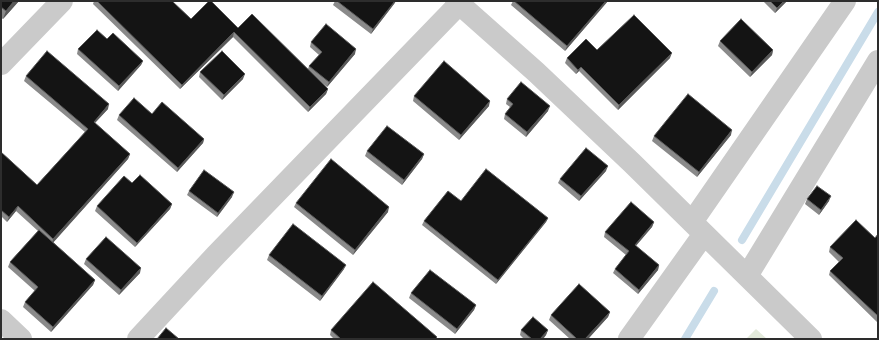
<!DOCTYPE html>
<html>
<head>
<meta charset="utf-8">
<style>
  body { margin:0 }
  #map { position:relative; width:879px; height:340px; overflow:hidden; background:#fff; font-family:Cabin,sans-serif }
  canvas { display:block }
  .frame { position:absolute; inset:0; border:2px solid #2d2d2d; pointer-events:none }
</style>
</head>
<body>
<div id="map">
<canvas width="879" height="340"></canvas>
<div class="frame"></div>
</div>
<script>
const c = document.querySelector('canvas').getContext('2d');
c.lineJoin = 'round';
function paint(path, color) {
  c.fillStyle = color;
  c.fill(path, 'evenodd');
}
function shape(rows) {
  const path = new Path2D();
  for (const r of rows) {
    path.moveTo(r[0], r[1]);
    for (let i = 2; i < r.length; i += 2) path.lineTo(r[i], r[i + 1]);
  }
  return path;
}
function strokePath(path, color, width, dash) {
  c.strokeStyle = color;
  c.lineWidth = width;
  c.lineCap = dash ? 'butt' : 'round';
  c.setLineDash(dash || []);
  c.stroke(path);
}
const green = shape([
  [756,329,767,339,746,339]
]);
const stream = shape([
  [742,240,878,12],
  [685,339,714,291]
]);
const minor = shape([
  [456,1,536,72,632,163,811,339],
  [1,64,62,1],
  [692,222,845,1],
  [747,276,878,61],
  [1,320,21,339],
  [138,339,216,255,462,1],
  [629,339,704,234]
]);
const wall = shape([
  [1,1,19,1,3,19,1,18],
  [94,1,172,1,191,19,238,28,308,69,309,66,319,55,310,47,311,42,355,54,327,87,322,83,328,89,326,94,308,112,233,37,180,89,93,4],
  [335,1,396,1,394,4,371,34,333,5],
  [513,1,608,1,565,51,511,5],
  [763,1,787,1,775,13],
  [720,41,773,50,772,55,750,77,718,46],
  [78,49,143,61,141,65,118,91,77,54],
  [597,50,670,58,618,110,579,71,576,74,565,63,567,58],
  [200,72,243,79,222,100,199,77],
  [26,76,108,109,95,123,130,154,128,159,53,242,95,280,93,285,51,332,23,307,25,302,35,291,8,267,10,262,38,231,16,211,7,222,1,216,1,152,37,185,85,132,24,81],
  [414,96,489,106,459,140,413,101],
  [507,99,548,111,526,137,504,119,505,114,510,107,506,104],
  [152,114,204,139,203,143,177,172,117,120,119,115],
  [731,135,697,177,652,141,654,136],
  [367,151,424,154,422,159,402,185,365,156],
  [606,171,579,201,558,183,560,179],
  [189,191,232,197,217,217,187,195],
  [807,199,829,201,819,215,805,204],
  [461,201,548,218,546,222,496,284,422,225,424,221],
  [296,203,388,212,353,255,294,207],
  [172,204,170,209,135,247,95,211,97,206],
  [654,222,652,227,636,246,659,265,658,270,638,294,613,273,615,269,626,255,604,237,605,232],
  [878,234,878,323,829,275,830,271,839,262,829,252,830,247,875,238],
  [269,255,344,269,320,301,267,260],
  [86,259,140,273,119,295,84,264],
  [411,293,476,305,474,310,455,334,409,298],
  [610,312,608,317,588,339,570,339,549,320,551,315],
  [331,330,436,339,334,339,330,335],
  [521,330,548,330,546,335,543,339,524,339,520,335]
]);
const shadedWall = shape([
  [14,1,19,1,3,19,6,11],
  [395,1,396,1,394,4,371,34,373,29],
  [606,1,608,1,565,51,567,46],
  [784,1,787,1,775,13,777,8],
  [234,32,233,37,180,89,182,85],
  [356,49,355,54,327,87,329,82],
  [773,50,772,55,750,77,752,72],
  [672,53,670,58,618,110,619,105],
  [143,61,141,65,118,91,119,86],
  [581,67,579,71,576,74,578,70],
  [245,74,243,79,222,100,224,95],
  [328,89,326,94,308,112,310,107],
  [490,101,489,106,459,140,461,135],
  [109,104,108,109,92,126,94,122],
  [550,106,548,111,526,137,527,132],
  [732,130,731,135,697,177,699,172],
  [204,139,203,143,177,172,178,168],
  [130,154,128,159,52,244,53,239],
  [424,154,422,159,402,185,404,180],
  [608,166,606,171,579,201,581,196],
  [234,192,232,197,217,217,218,213],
  [831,196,829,201,819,215,821,210],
  [172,204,170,209,135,247,137,243],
  [18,206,16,211,7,222,9,217],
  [389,207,388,212,353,255,355,250],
  [548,218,546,222,496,284,498,280],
  [654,222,652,227,633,249,635,245],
  [346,265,344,269,320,301,322,296],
  [659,265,658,270,638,294,639,290],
  [141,268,140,273,119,295,121,290],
  [95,280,93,285,51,332,53,327],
  [476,305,474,310,455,334,457,329],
  [610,312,608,317,588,339,585,339],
  [548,330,546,335,543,339,540,339]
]);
const building = shape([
  [1,1,14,1,6,11,1,7,1,1],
  [97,1,172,1,191,19,209,1,211,1,238,28,252,14,328,89,310,107,234,32,182,85,97,1],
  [337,1,395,1,373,29,337,1],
  [514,1,606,1,567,46,514,1],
  [770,1,784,1,777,8,770,1],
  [634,15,672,53,619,105,581,67,578,70,567,58,586,39,597,50,634,15],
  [741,19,773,50,752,72,720,41,741,19],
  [326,24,356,49,329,82,309,66,322,52,311,42,326,24],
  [97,30,107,39,113,33,143,61,119,86,78,49,97,30],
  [47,51,109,104,94,122,130,154,53,239,18,206,9,217,1,210,1,152,37,185,88,129,26,76,47,51],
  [222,51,245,74,224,95,200,72,222,51],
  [444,61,490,101,461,135,414,96,444,61],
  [521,82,550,106,527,132,505,114,513,104,507,99,521,82],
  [688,94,732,130,699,172,654,136,688,94],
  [134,98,152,114,162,102,204,139,178,168,119,115,134,98],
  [387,126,424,154,404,180,367,151,387,126],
  [586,148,608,166,581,196,560,179,586,148],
  [331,159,389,207,355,250,296,203,331,159],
  [486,169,548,218,498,280,424,221,448,191,461,201,486,169],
  [204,170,234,192,218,213,189,191,204,170],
  [140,175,172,204,137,243,97,206,124,176,132,183,140,175],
  [817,186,831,196,821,210,807,199,817,186],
  [631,202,654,222,635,245,659,265,639,290,615,269,629,251,605,232,631,202],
  [856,220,875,238,878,234,878,316,830,271,843,258,830,247,856,220],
  [293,224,346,265,322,296,269,255,293,224],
  [39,230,95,280,53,327,25,302,38,287,10,262,39,230],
  [106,237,141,268,121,290,86,259,106,237],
  [430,270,476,305,457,329,411,293,430,270],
  [373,282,437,337,435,339,341,339,331,330,373,282],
  [579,284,610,312,585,339,577,339,551,315,579,284],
  [533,317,548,330,540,339,532,339,521,330,533,317],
  [166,328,179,339,157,339,166,328]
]);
paint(green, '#e3eadb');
strokePath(stream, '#c9dce9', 8);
strokePath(minor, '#cacaca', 22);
paint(wall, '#8a8a8a');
paint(shadedWall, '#5a5a5a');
paint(building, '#141414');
strokePath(building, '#5a5a5a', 1);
</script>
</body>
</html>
